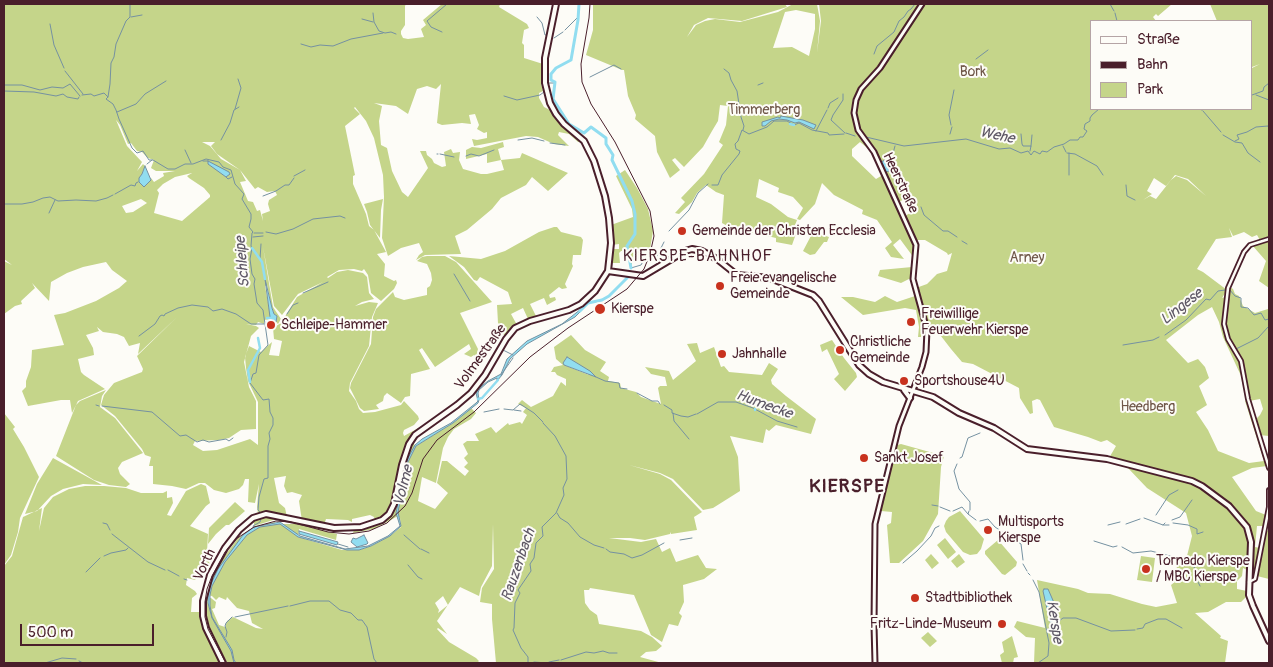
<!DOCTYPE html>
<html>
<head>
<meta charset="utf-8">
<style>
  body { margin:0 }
  #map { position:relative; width:1273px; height:667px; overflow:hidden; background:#fdfcf7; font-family:Pangolin,sans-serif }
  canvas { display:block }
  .frame { position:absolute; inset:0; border:5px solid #4a1f2b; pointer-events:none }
  .legend { position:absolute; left:1090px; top:20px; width:162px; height:90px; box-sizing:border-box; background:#fdfcf7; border:1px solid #b5a4a5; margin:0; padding:6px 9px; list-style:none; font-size:15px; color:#4a1f2b }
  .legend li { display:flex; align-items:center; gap:10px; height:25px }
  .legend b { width:25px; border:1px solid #b5a4a5 }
  .scale { position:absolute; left:20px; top:624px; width:134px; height:22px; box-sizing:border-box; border:2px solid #4a1f2b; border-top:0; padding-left:6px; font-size:15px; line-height:18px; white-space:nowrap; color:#4a1f2b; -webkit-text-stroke:4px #fdfcf7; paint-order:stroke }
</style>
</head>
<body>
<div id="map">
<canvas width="1273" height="667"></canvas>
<div class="frame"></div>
<ul class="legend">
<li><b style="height:6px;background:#fdfcf7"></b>Straße</li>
<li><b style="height:6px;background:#4a1f2b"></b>Bahn</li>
<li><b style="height:14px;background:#c5d58a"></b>Park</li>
</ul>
<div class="scale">500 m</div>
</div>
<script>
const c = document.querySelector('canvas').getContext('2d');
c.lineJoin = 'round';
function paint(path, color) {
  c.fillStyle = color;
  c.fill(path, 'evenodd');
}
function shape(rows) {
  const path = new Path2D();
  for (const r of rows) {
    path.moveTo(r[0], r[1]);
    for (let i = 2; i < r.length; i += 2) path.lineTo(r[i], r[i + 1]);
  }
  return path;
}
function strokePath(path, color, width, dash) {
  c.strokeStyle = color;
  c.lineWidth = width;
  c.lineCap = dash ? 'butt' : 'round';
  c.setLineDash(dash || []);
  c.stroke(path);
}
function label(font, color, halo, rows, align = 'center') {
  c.font = font + ' Pangolin,sans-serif';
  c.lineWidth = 4;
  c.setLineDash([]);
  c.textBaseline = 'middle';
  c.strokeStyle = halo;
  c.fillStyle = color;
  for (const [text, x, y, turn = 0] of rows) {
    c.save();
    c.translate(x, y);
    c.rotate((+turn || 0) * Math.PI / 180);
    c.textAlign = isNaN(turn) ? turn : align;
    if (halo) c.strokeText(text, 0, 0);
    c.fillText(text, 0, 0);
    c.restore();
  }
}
const green = shape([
  [4,4,406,4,405,6,405,25,401,31,401,34,403,38,408,39,424,37,421,29,426,25,423,20,442,4,500,4,499,7,527,24,529,28,524,30,522,43,524,45,524,58,543,64,545,84,541,84,543,91,539,93,539,98,544,107,552,111,559,121,582,142,578,142,569,134,559,132,558,135,569,146,554,144,538,137,526,136,474,146,472,139,477,140,487,138,487,132,484,133,477,129,479,125,475,114,469,115,471,124,462,123,442,125,437,123,441,84,436,89,427,86,417,89,408,114,396,106,374,103,382,106,379,121,381,145,387,148,392,171,402,192,408,197,428,168,420,151,426,151,427,155,432,159,434,163,442,167,446,166,444,152,451,149,453,153,460,152,459,160,463,169,481,174,487,174,504,170,501,160,487,163,487,154,466,159,466,150,472,147,481,148,503,142,504,147,498,149,501,160,520,158,522,153,568,173,548,191,532,177,526,185,501,198,492,209,467,230,455,236,461,254,425,255,416,260,419,255,423,252,419,243,401,248,388,256,382,238,384,197,383,175,374,138,366,121,355,107,354,108,360,114,345,126,355,175,353,176,353,184,366,214,369,226,374,230,386,252,377,254,385,264,384,276,394,281,396,280,397,283,394,289,381,301,371,293,368,275,364,269,362,271,354,269,339,270,327,277,328,278,337,272,348,270,363,273,367,277,369,293,374,299,362,302,355,306,369,302,378,303,372,317,369,346,350,383,349,391,356,401,359,409,363,413,375,412,401,405,404,401,418,416,419,419,414,425,404,430,403,433,404,436,431,421,413,434,408,439,416,446,453,423,471,408,476,413,471,419,454,429,448,437,443,448,436,483,422,477,418,501,435,509,448,493,437,483,442,461,447,461,465,476,469,471,464,467,468,463,464,458,468,454,463,444,467,441,479,441,475,434,491,427,496,433,508,423,509,425,520,422,522,424,527,415,523,412,526,408,518,404,522,400,531,407,553,396,561,382,566,386,566,379,557,375,555,372,551,372,554,367,563,365,556,359,554,347,571,335,585,350,606,362,600,371,609,377,608,381,620,383,621,388,636,392,641,397,661,404,658,388,660,386,667,386,665,377,651,374,645,367,669,371,673,380,696,361,687,344,697,343,700,353,714,347,721,367,724,366,729,372,762,375,769,363,778,369,771,380,772,384,786,396,816,419,811,434,776,425,769,431,766,429,763,443,730,436,738,457,740,491,713,508,703,510,673,479,660,473,629,465,660,474,671,480,702,512,694,517,697,530,671,534,671,532,670,534,645,540,630,538,609,538,641,542,656,539,662,552,670,548,676,562,698,555,706,568,717,569,704,579,683,585,684,602,679,613,682,616,678,626,669,624,662,642,651,635,634,595,590,588,589,590,584,590,585,603,590,610,597,615,599,624,641,631,652,637,662,646,656,651,646,652,640,657,662,663,496,663,492,619,492,604,480,602,482,588,494,569,493,524,492,566,481,587,479,596,460,587,437,621,447,634,438,628,437,629,449,642,476,658,479,661,477,663,227,663,208,625,206,615,207,598,211,598,216,602,215,608,212,609,219,625,225,627,227,621,233,617,256,628,263,629,252,623,249,611,237,608,227,597,226,600,219,597,216,600,212,596,207,595,211,580,221,561,238,538,251,530,265,524,275,522,276,524,297,524,337,534,336,540,299,529,298,537,342,550,359,550,371,546,390,536,401,527,400,518,398,516,374,529,353,533,354,530,376,524,374,517,370,515,352,519,352,522,348,520,326,519,324,525,302,521,299,501,302,495,292,492,287,493,284,486,286,476,274,478,279,503,285,508,287,517,266,513,258,514,257,507,259,484,255,503,248,502,249,479,245,479,243,485,239,489,226,493,214,490,205,483,199,483,186,489,172,486,153,484,153,466,149,466,151,457,145,455,142,449,115,416,101,405,104,395,114,383,142,372,143,369,137,356,177,317,138,354,140,343,129,346,124,337,117,334,103,332,97,327,94,321,99,331,86,335,93,348,94,355,78,359,81,372,84,375,105,389,78,401,72,413,70,400,61,400,28,406,22,391,26,387,26,381,31,367,32,350,64,345,54,315,65,313,96,301,119,288,127,281,112,270,106,262,83,267,67,273,51,282,49,301,32,283,35,288,21,301,22,304,15,306,4,314,4,261,12,265,4,259],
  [116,120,120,125,128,144,131,143,137,151,142,152,148,158,154,160,151,168,156,171,175,171,163,173,164,176,154,182,151,178,151,180,144,187,139,182,145,166,143,164,137,171,142,162,127,146],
  [202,142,215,142,211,146,217,154,240,170,255,189,258,187,267,192,275,191,277,195,269,200,268,204,270,211,262,214,263,221,260,210,257,211,253,202,248,201,240,182,246,181,240,170,221,159,210,146],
  [192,173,187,176,189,178,204,188,210,195,210,197,182,221,154,213,159,193,157,190,163,184,175,177],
  [141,199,147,203,133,212,126,213,122,206],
  [263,247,274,306,282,315,298,294,323,282,297,297,281,323,273,328,274,339,282,341,279,356,269,355,272,342,261,352,249,346,245,357,246,368,248,381,258,402,258,445,250,439,217,450,203,451,193,445,195,441,219,440,229,438,241,430,256,429,256,401,249,387,244,362,251,336,259,328,256,326,246,324,256,325,258,322,264,324,264,320,271,319,265,286,267,285,271,304,274,314,277,316,276,322,278,324,281,319,273,307],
  [567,357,589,375,564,365],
  [443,596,448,605,438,613,439,610,435,603],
  [593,4,785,4,787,7,742,21,708,18,694,25,687,37,696,25,705,21,715,19,740,22,778,12,793,4,817,4,820,21,817,53,821,21,819,4,921,4,880,65,857,91,853,99,851,111,853,121,859,135,871,151,860,142,852,149,852,156,876,179,881,176,884,178,914,241,915,251,914,258,900,239,893,245,904,259,891,257,885,248,892,242,877,220,862,214,863,210,834,195,822,183,815,204,800,220,797,219,803,208,793,197,778,192,779,188,759,179,756,197,771,204,788,217,797,220,794,228,797,231,792,245,776,242,776,238,729,227,722,223,724,195,716,192,706,185,697,193,692,202,679,214,675,213,685,202,681,198,704,174,723,145,719,142,726,125,728,106,720,105,718,121,712,131,703,147,684,167,675,158,672,160,680,170,670,178,657,152,655,136,635,119,636,115,628,96,624,70,622,70,586,55,593,30],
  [796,10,815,14,815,29,809,56,792,47,773,48,785,12],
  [924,4,1172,4,1158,16,1156,14,1153,17,1156,21,1092,21,1092,109,1252,109,1252,68,1260,64,1252,67,1252,21,1217,21,1210,4,1269,4,1269,238,1261,242,1257,235,1252,237,1244,232,1233,236,1229,228,1232,237,1216,239,1197,269,1203,272,1227,290,1222,298,1225,297,1223,324,1224,331,1239,361,1242,378,1223,337,1219,322,1212,307,1198,315,1166,340,1188,363,1198,359,1205,367,1209,378,1199,386,1207,405,1196,412,1208,430,1218,451,1249,463,1264,461,1245,401,1246,400,1267,466,1252,468,1232,477,1256,511,1266,515,1265,526,1257,526,1255,547,1260,548,1254,579,1251,580,1252,540,1249,527,1240,515,1204,484,1109,458,1116,446,1107,440,1101,442,1088,437,1054,427,1040,400,1037,399,1032,401,1033,413,1030,414,1020,398,1019,388,973,364,962,362,951,349,934,327,929,327,916,288,927,284,937,274,947,271,952,253,948,255,947,253,925,240,917,240,905,216,918,208,916,203,908,198,898,202,876,154,861,132,856,115,856,108,862,91,882,68],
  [1175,175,1188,179,1206,196,1187,180,1176,176,1171,180,1156,199,1150,196,1143,200,1152,194,1147,191,1154,178,1166,186],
  [625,170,637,188,648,209,653,231,650,249,646,253,644,252,641,258,632,262,632,265,630,265,629,257,625,251,621,251,619,253,620,263,612,263,612,249,619,249,619,244,612,245,611,225,633,217,632,209,616,176],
  [383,199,381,210,380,238,370,225,367,212,364,204],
  [554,227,557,227,561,232,581,237,583,240,581,255,573,255,572,264,573,266,565,284,567,288,562,289,559,287,549,295,550,298,555,297,556,300,547,305,544,298,530,304,536,316,528,319,523,308,511,314,517,325,505,337,498,323,497,305,512,304,508,292,480,277,477,281,474,280,464,267,449,256,481,259,505,251,539,232],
  [813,232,829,237,827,242,824,242,815,254,810,255,803,251],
  [1269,240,1269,288,1259,281,1266,261,1252,245],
  [427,256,445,256,456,262,492,302,460,313,478,349,476,357,474,355,471,357,464,354,471,349,469,344,435,367,422,348,419,350,430,369,411,374,410,396,405,397,401,403,387,393,384,396,383,401,376,405,379,409,364,411,360,408,350,388,351,383,371,344,373,317,376,309,393,292,395,297,404,300,427,295,427,288,430,286,432,280,431,273,427,264,417,261,422,257],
  [912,267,911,278,901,283,878,276,880,270],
  [1230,287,1233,289,1235,294,1239,296,1243,306,1255,313,1268,309,1269,302,1269,436,1259,435,1255,420,1260,415,1263,409,1260,399,1249,401,1241,361,1228,339,1225,324,1227,296],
  [885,296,897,302,915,296,922,322,921,337,918,337,919,327,916,310,905,308,863,315,841,297,853,297,875,302],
  [832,340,844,358,856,373,857,377,845,391,834,379,839,374,827,349,822,352,820,345],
  [106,390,102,396,100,407,115,418,143,453,122,462,118,468,120,474,130,484,126,487,109,485,94,480,56,456,76,405,80,401],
  [4,413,15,427,13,429,24,447,39,477,20,518,18,532,11,555,4,565],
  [901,444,944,456,941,467,938,514,923,541,899,563,890,563,887,525,891,523,892,512,881,511,897,445],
  [53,458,102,485,83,484,63,489,51,496,37,511,25,514,37,484],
  [1128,466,1202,487,1228,508,1246,527,1250,542,1249,571,1243,568,1242,576,1237,581,1237,589,1247,591,1248,595,1241,602,1226,602,1208,612,1195,613,1221,636,1220,638,1228,641,1225,663,1034,663,1035,638,1026,637,1014,627,1017,621,1045,628,1037,580,1078,589,1088,593,1110,594,1142,604,1156,607,1177,603,1171,585,1176,581,1177,563,1186,560,1192,536,1186,513,1147,488,1127,467],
  [201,484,206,486,210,503,206,506,190,526,208,534,207,552,210,566,198,576,195,580,187,578,186,585,195,591,197,594,192,598,191,612,201,612,207,635,222,663,4,663,4,566,12,556,23,517,42,508,39,531,44,508,53,497,69,489,85,486,104,486,126,488,141,493,163,493,167,491,167,498,172,497,173,503,167,515,171,516,186,491],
  [235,502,245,511,229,525,226,525,216,534,208,544,209,528],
  [960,511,984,539,981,549,977,554,970,555,963,552,946,532,944,526,946,521,949,517],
  [260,516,274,517,289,520,273,520,254,526,254,521],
  [1265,530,1269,531,1269,579,1257,576],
  [945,538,956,552,948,559,937,545],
  [998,540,1017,562,1016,566,1005,575,1002,574,985,554,985,551],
  [931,554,939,563,932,569,925,560],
  [959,554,965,562,957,568,951,561],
  [1141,556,1155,558,1152,582,1137,580],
  [928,632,937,641,930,647,921,638],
  [1012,636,1018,657,1014,658,1013,663,1002,663,1000,655,1004,652,1002,642]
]);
const water = shape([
  [781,116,803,120,816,125,814,129,799,122,795,123,787,120,779,119,771,121,765,126,762,126,762,122,778,117,780,118,781,116],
  [893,156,893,170,886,172,881,162,893,156],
  [208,161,229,172,230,174,226,177,208,164,208,161],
  [145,166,151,180,144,187,139,182,139,178,142,174,145,166],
  [265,279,272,308,274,314,277,316,276,322,272,320,270,317,265,279],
  [581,309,582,310,575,317,527,344,510,359,502,375,497,381,497,378,488,382,479,390,478,393,479,400,478,403,453,423,416,446,408,462,398,512,401,526,390,536,371,546,359,550,347,550,298,537,280,524,260,527,247,535,225,562,212,586,210,595,210,606,212,617,232,650,234,660,236,663,234,663,231,651,212,618,208,603,208,595,210,586,218,569,243,535,254,527,280,522,300,536,345,549,368,546,388,536,400,526,396,513,407,460,415,445,422,439,451,423,476,403,478,401,476,393,478,389,488,381,501,374,507,359,527,341,562,324,581,309],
  [567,357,590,371,596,377,564,365,563,363,567,357],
  [299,531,338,542,337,545,299,534,299,531],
  [364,535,368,543,367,544,357,547,351,542,353,538,356,539,364,535],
  [1044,589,1048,589,1055,605,1058,617,1052,623,1050,622,1043,591,1044,589]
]);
const stream = shape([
  [1110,4,1114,11],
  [373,13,374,22,379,31,385,33,391,32,396,34],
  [1115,13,1117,21],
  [131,17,142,15],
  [537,17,542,23,545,35,547,35],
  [362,19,373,22],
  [50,24,54,45,64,68],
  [565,30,578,17],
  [442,32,431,27,427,21,447,4],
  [554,38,563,32],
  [301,44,311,47,320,45,333,46,351,39,383,33],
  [874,54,877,46,894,32,899,21,904,17,908,11,911,9,915,4],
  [976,59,988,50],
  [724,69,729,73,731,80,737,91,741,117,744,126,743,130],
  [65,71,83,94],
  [590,77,614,65,621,69],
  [548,83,555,83],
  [4,85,22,85,40,90,52,87,63,88,70,84,80,96],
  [758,85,763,83],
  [4,91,34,92,56,96,63,94,67,97,78,99,79,97],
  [843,94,843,100,833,115,831,120,845,133],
  [82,95,91,94,94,96,104,93,108,97,106,99,113,104,116,110,119,119,132,148,137,153,143,151,149,160,153,160,168,169,175,169,185,164,193,164,206,159,219,162,223,167,231,170,235,184,244,194,242,199,251,214,251,219,249,227,253,232,252,233,251,246,252,248,250,259,252,274,255,279,254,284,257,303,263,310,268,345,259,355,256,373,253,374,250,383,263,400,269,399,270,412,273,418,273,425,269,433,270,439,268,446,268,478,264,479,259,497,258,510,261,513,261,518,260,522,253,526,254,528],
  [1252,95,1263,91,1264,87,1269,83],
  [1256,95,1269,100],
  [504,96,517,100,540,95,544,92,544,84],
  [108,97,110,84,111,63,114,57,116,44,126,21,130,17,130,4],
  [828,108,830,103,838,98],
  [235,109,241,88,238,79],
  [1199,109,1202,110],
  [1203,111,1221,132],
  [117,112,136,104,145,94,166,81],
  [951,125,949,115,954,90],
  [816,131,827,110],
  [846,133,855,136],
  [950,134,952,127],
  [984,134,988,125],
  [1021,134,1022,144,1023,146,1031,146,1030,151],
  [1223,135,1235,142,1242,143,1248,153,1260,162],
  [866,137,904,146,966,139,999,149,1010,148,1021,153,1028,151,1031,155,1034,151,1040,154,1042,151,1047,152,1054,147,1064,144,1070,140,1078,140,1080,137,1083,137,1087,131,1084,129,1085,124,1090,121,1090,118,1092,115,1099,109],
  [221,140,230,123,234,110,239,107],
  [518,140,532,138,544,141],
  [1235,141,1239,139,1237,135,1247,132,1256,127,1268,126,1269,128],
  [550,143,565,145],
  [1031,146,1032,135],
  [1063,146,1066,152],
  [185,150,191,163],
  [1067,153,1075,154,1097,166,1103,175],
  [437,154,438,154],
  [440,154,454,157],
  [466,156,471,154,479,156,494,150],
  [892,157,895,146],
  [203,161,208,161],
  [147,164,152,160],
  [1069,175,1069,153],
  [294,176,305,170],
  [226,177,228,179,232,177],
  [712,185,718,185,722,175,739,154,740,151,736,149,735,144,738,141,742,130,749,134,767,127,774,121,787,121,794,125,799,123,812,130,828,133,829,135,844,134],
  [1126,185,1127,196,1135,200],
  [115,194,131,185,135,186,136,183,138,182],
  [263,196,276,191,285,185,289,185,294,178],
  [4,204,22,204,33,202,43,198,50,197,58,201,76,200,96,201,107,198,113,195],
  [921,207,924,215,943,231,948,231,957,237],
  [49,213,55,200],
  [669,231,689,210,698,193,708,184],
  [266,232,276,234,293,229,313,219,340,216,345,218],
  [254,233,263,233],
  [253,237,263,236],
  [962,241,967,244],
  [657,256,664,242],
  [260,259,261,244],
  [631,268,641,265,645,258],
  [454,274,470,301],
  [1229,289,1235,296,1241,298,1241,307,1248,308,1254,315,1261,313,1265,320,1269,319],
  [303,293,328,282],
  [287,314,293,305,298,303],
  [1165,335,1186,320,1206,299,1210,300,1218,291,1225,290],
  [139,336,155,324,160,316,162,315,164,316,165,314,178,308,192,305,208,307,213,311,222,309,236,314,251,324,264,324],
  [1123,345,1153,340,1159,337],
  [1236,349,1258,338,1269,326],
  [503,350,513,355],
  [501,375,513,358],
  [596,377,605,381,619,383,620,388,627,389],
  [637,393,652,401,658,401,660,404],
  [96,405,99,406],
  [664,405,672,410,672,413,681,416,688,417,696,414],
  [102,406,152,412,180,436,186,435,197,442,203,440,209,442,226,439,229,441,233,438],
  [504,409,513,410,520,404,534,413,543,422],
  [514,410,521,411],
  [484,412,499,409],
  [673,413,674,421,689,439],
  [697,414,718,402,736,402,753,408,777,421,797,427],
  [960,458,962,457,968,438,980,433],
  [957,464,954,471,959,489,970,502,970,510],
  [932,505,938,506],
  [940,507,950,511],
  [953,511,962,507,968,514],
  [969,511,968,514,976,520],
  [557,513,560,518,568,523,580,537,594,545,604,548],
  [1156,515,1169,495,1178,490],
  [1144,518,1163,525,1165,523],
  [1172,520,1180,517,1192,500],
  [980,521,988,519,995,527,1021,544,1023,560],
  [103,523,107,524,110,530],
  [1173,523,1188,525,1197,529,1197,534,1203,532],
  [1126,524,1140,519],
  [1108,525,1120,522],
  [1163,525,1169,525],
  [112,534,148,562,165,570],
  [404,535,420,549],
  [680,540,692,538],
  [1094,541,1113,547,1117,546],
  [338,544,348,547],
  [1122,547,1133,553,1151,551,1185,560,1195,568,1194,574,1200,586],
  [421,549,429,553],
  [606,549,610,552,624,554,632,558,642,555,664,543],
  [104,556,111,553,126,550,128,548],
  [903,563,917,551,931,536,935,528,939,526],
  [1023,564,1027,571],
  [408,565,418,577,422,579],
  [168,570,179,576],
  [86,572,100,558],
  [1028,573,1030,575],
  [184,579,187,580],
  [1033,580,1039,592,1049,643,1048,656,1038,663],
  [290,606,310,601,329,601,340,610,351,613,358,620,362,620,367,627,374,659,377,663],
  [235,617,288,606],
  [1137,629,1143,628,1145,624,1158,619,1166,619,1182,628],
  [1047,630,1063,618,1076,618,1111,631,1135,630],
  [226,637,227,632,225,626,226,623,232,617],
  [561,660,586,652,594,653,603,651,609,653,617,653],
  [79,661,83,663],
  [534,662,547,663],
  [549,662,559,660],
  [45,663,62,658,76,659],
  [528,663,528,657,521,648,513,630,514,628,515,603,520,593,518,590,531,571,530,564,534,558,536,543,543,536,542,527,556,513,564,495,563,488,567,479,566,456,555,436,543,423]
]);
const canal = shape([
  [790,124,794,125],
  [252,248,262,262,265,279],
  [267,318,271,318],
  [250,382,248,370,260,348,258,338],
  [478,399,482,398,498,380],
  [755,409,755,410]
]);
const river = shape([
  [579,4,578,20,571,60,556,68,551,74,551,80,555,82,553,99,569,124,584,133,591,127,606,138,606,144,613,155,612,160,632,201,635,214,635,234,627,246,631,268],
  [580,311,588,303,602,300,609,296,630,275]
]);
const tertiary = shape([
  [1269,239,1250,245,1244,252,1228,288,1224,324,1228,339,1241,361,1248,399,1269,468],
  [1249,582,1255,579,1269,507,1269,490]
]);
const secondary = shape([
  [875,663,874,625,875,524,899,426,922,367,926,352,927,330,913,279,916,245,874,152,858,130,854,113,856,100,861,89,880,68,922,4]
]);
const primary = shape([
  [608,271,643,276,685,251,692,249,702,251,717,259,737,275,770,278,813,295,819,301,859,365,869,374,883,382,933,397,959,413,994,428,1027,449,1107,459,1192,481,1202,486,1229,506,1247,527,1251,542,1249,595,1253,606,1269,641],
  [904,390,910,398],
  [223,663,206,628,203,616,203,601,210,575,225,548,239,530,253,518,266,514,334,528,361,527,382,520,389,514,394,504,402,465,409,444,415,435,457,405,471,393,485,375,506,339,515,328,530,321,569,310,581,304,595,291,608,271,611,243,609,218,605,196,594,161,584,141,564,124,556,114,550,103,545,83,545,58,556,4]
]);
const rail = shape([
  [226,663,208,629,205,617,205,602,207,589,212,576,225,552,236,539,254,527,276,521,291,522,328,532,349,534,369,531,387,523,405,506,412,493,423,459,437,440,474,412,530,357,568,328,627,289,644,269,650,254,654,236,650,211,615,142,591,104,582,82,581,64,589,18,590,4]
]);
const markers = [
  [682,231,5,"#c8321e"],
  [720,286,5,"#c8321e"],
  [600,309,6,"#c8321e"],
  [911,322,5,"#c8321e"],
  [271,325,5,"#c8321e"],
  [840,350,5,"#c8321e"],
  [722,354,5,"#c8321e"],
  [904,381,5,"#c8321e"],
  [864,458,5,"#c8321e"],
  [988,530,5,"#c8321e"],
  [1146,569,5,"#c8321e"],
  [915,598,5,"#c8321e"],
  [1002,624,5,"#c8321e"]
];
const parkNames = [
  ["Bork",973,72],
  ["Timmerberg",764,110],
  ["Arney",1027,258],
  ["Heedberg",1148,407]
];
const streetNames = [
  ["Heerstraße",900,183,65],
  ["Volmestraße",481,357,-54],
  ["Vorth",205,565,-64]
];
const poiNames = [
  ["Gemeinde der Christen Ecclesia",692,231],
  ["Freie evangelische",730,278],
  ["Gemeinde",730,294],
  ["Kierspe",611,309],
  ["Freiwillige",921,314],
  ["Feuerwehr Kierspe",921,330],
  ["Schleipe-Hammer",281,325],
  ["Christliche",850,342],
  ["Gemeinde",850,358],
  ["Jahnhalle",732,354],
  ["Sportshouse4U",914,381],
  ["Sankt Josef",874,458],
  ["Multisports",998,522],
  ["Kierspe",998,538],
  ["Tornado Kierspe",1156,561],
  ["/ MBC Kierspe",1156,577],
  ["Stadtbibliothek",925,598],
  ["Fritz-Linde-Museum",992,624,"right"]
];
const waterNames = [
  ["Wehe",997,136,12],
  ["Schleipe",243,262,-95],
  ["Lingese",1182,307,-38],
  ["Humecke",764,405,20],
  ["Volme",404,486,-76],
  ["Rauzenbach",519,565,-71],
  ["Kerspe",1054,622,81]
];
const quarterNames = [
  ["KIERSPE-BAHNHOF",698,257]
];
const districtNames = [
  ["KIERSPE",847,487]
];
paint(green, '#c5d58a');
paint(water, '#91ddf0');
strokePath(water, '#7591a1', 1);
strokePath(stream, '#7591a1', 1);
strokePath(canal, '#91ddf0', 2.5);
strokePath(river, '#91ddf0', 3);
strokePath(tertiary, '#4a1f2b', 6);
strokePath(secondary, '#4a1f2b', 7);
strokePath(primary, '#4a1f2b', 8);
strokePath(tertiary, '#fdfcf7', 2.5);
strokePath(secondary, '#fdfcf7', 3);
strokePath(primary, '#fdfcf7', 4);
strokePath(rail, '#4a1f2b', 1);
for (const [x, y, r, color] of markers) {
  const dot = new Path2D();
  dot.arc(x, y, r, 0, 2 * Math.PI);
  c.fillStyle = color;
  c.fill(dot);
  strokePath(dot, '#fdfcf7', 2);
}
label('14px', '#6f5648', '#fdfcf7', parkNames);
label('14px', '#4a1f2b', '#fdfcf7', streetNames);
label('14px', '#4a1f2b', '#fdfcf7', poiNames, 'left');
label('italic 15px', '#5f5866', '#fdfcf7', waterNames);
c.letterSpacing = '1px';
label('16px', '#4a1f2b', '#fdfcf7', quarterNames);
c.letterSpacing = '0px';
c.letterSpacing = '1px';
label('bold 19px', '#4a1f2b', '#fdfcf7', districtNames);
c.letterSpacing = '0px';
</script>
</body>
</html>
